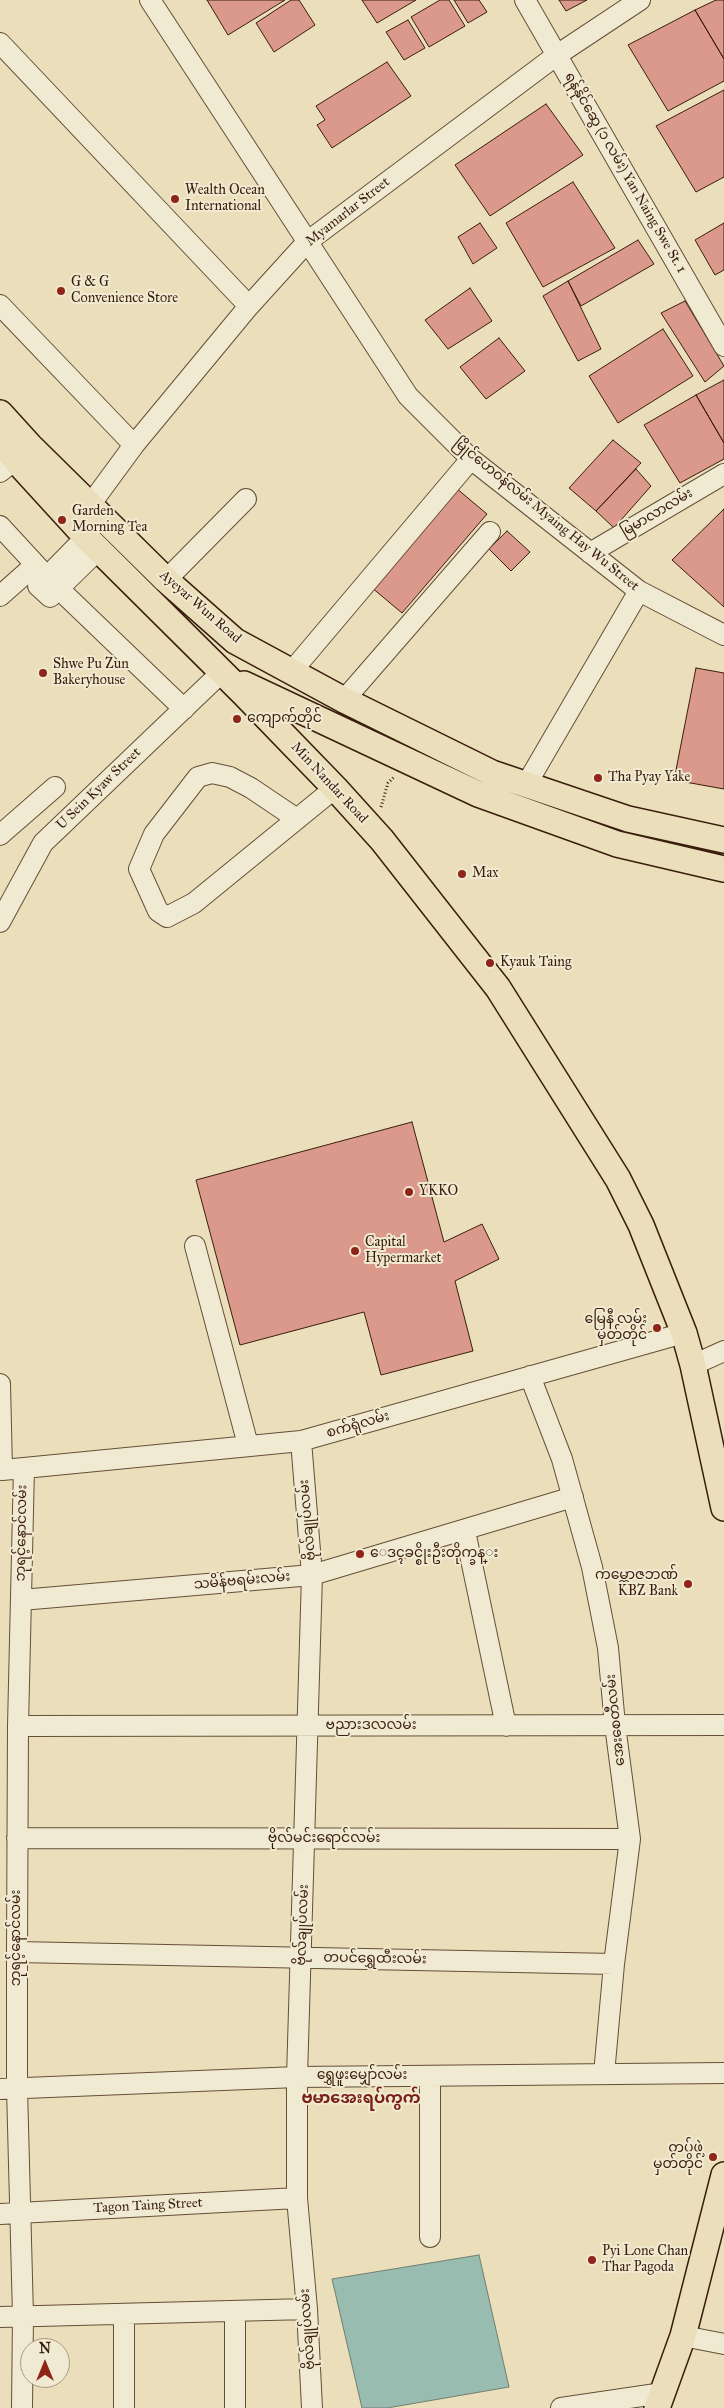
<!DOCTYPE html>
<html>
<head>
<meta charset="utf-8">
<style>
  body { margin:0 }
  #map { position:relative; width:724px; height:2408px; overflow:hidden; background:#eadfba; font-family:"IM FELL Great Primer",serif }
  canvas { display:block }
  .north { position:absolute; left:20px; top:2338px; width:50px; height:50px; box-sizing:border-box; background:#f1ead2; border:1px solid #a89883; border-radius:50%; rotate:0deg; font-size:14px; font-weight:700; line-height:20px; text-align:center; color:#3a1d0d }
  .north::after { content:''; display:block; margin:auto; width:18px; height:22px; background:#8f2418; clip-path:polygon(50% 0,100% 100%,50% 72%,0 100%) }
</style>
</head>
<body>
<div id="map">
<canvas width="724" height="2408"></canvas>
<div class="north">N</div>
</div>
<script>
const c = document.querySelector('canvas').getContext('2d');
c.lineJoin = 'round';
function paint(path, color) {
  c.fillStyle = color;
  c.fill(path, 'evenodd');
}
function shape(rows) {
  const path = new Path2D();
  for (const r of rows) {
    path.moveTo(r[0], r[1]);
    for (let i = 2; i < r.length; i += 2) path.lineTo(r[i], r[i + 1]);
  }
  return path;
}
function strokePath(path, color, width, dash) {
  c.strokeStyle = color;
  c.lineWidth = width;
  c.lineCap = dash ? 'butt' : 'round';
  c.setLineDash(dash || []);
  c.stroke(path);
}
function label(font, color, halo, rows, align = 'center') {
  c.font = font + ' "IM FELL Great Primer","Noto Sans Myanmar",serif';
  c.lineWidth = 4;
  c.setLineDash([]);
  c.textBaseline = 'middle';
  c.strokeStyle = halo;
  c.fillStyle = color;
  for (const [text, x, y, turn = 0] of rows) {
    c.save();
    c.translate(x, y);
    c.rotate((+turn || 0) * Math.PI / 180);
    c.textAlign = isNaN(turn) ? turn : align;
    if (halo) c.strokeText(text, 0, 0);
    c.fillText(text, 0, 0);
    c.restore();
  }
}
const water = shape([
  [479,2255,509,2387,387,2408,362,2408,332,2279,479,2255]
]);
const building = shape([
  [207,0,285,0,228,35,207,0],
  [291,0,299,0,315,25,274,52,256,23,291,0],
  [362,0,416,0,377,23,362,0],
  [440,0,449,0,465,26,429,47,411,17,440,0],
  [454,0,479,0,487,12,468,23,454,0],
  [559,0,587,0,566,11,559,0],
  [716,0,724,0,724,59,695,10,716,0],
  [695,10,724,59,724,81,668,111,628,45,695,10],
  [408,20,425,48,404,60,386,32,408,20],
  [387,62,411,96,332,148,317,125,325,120,316,106,387,62],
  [724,90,724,177,696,192,656,126,724,90],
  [546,104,583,155,490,216,455,165,546,104],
  [573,182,615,248,543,287,506,223,573,182],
  [480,223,497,248,473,264,458,237,480,223],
  [724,223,724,270,715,275,695,240,724,223],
  [638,240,654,264,581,306,568,281,638,240],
  [568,281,601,349,578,361,543,296,568,281],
  [470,288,492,321,448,349,425,320,470,288],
  [685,301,724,366,705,382,661,313,685,301],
  [663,329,693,376,618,423,589,376,663,329],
  [499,338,525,371,486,399,460,367,499,338],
  [724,380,724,443,696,395,724,380],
  [696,395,724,443,724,459,680,483,644,425,696,395],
  [613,440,641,463,596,511,569,488,613,440],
  [636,469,651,486,614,528,596,511,636,469],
  [456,488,487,514,402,613,371,587,456,488],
  [724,509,724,607,672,560,724,509],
  [507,531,530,552,511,571,489,549,507,531],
  [696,668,724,673,724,789,674,780,696,668],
  [412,1122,444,1242,482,1224,499,1259,455,1281,473,1351,381,1375,364,1312,240,1345,196,1180,412,1122]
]);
const path = shape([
  [381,807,388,783,394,777]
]);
const minor = shape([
  [150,0,408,396,471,459,639,591,724,635],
  [525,0,724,346],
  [0,43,249,306],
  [0,305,134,445],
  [0,472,15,460],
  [79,515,90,505,134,445,249,306,307,242,557,55,640,0],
  [0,526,47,577],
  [86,537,38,586,50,597,99,549],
  [590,553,724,474],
  [166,580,246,499],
  [59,589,184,709],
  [0,596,35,565],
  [292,671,471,459],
  [344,700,490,532],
  [526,785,639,591],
  [297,819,251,788,230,777,212,773,198,777,154,834,139,869,158,911,167,917,194,903,335,788],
  [0,835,55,787],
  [0,922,43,843,222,672],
  [195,1246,248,1445],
  [693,1365,724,1351],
  [530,1376,562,1459,592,1567,608,1648,615,1725,630,1839,614,1964,604,2074],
  [0,1384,2,1470,24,1468,301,1441,684,1333],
  [301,1441,312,1575,297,2077,297,2198,307,2309,312,2408],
  [465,1531,506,1726],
  [21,1600,312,1575,573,1497],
  [18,1726,724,1725],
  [17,1838,630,1839],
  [17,1952,614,1964],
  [430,2076,430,2237],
  [0,2089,297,2077,724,2073],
  [0,2214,297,2198],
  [235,2311,235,2408],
  [124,2314,124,2408],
  [0,2317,307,2309],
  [683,2336,724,2344],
  [22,2408,23,2316,17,2088,17,1952,18,1726,24,1468],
  [561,2408,663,2393]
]);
const major = shape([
  [0,413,30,446,166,580,235,641,344,700,492,773,628,819,724,840],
  [0,443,86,537,244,694,335,788,382,840,498,988,618,1179,641,1225,684,1333,693,1365,724,1508],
  [244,684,478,794,617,844,724,869],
  [657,2408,683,2336,724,2175]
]);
const markers = [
  [175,199,5,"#8f2418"],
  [61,291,5,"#8f2418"],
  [62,520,5,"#8f2418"],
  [43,673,5,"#8f2418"],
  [237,719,5,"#8f2418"],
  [598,778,5,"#8f2418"],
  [462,874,5,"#8f2418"],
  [490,963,5,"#8f2418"],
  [409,1192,5,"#8f2418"],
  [355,1251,5,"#8f2418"],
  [657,1328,5,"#8f2418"],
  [360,1554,5,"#8f2418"],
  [688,1584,5,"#8f2418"],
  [713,2157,5,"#8f2418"],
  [592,2260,5,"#8f2418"]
];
const streetNames = [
  ["ရန်နိုင်ဆွေ (၁ လမ်း) Yan Naing Swe St. 1",625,173,60],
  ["Myamarlar Street",348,212,-38],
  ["မြမာလာလမ်း",657,513,-31],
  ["မြိုင်ဟေဝန်လမ်း Myaing Hay Wu Street",546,515,39],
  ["Ayeyar Wun Road",200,607,41],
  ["Min Nandar Road",329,783,47],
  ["U Sein Kyaw Street",99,789,-44],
  ["စက်ရုံလမ်း",358,1425,-16],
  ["ဗိုလ်ချုပ်လမ်း",308,1520,-95],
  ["ဘုရင့်နောင်လမ်း",22,1533,-89],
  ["သမိန်ဗရမ်းလမ်း",242,1581,-5],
  ["အေးစေတီလမ်း",616,1720,-96],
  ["ဗညားဒလလမ်း",371,1726],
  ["ဗိုလ်မင်းရောင်လမ်း",324,1839],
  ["ဗိုလ်ချုပ်လမ်း",303,1925,-88],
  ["ဘုရင့်နောင်လမ်း",17,1938,-90],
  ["တပင်ရွှေထီးလမ်း",375,1959,1],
  ["ရွှေဖူးမျှော်လမ်း",362,2076],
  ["Tagon Taing Street",148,2206,-3],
  ["ဗိုလ်ချုပ်လမ်း",308,2329,-94]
];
const poiNames = [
  ["Wealth Ocean",185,191],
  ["International",185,207],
  ["G & G",71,283],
  ["Convenience Store",71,299],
  ["Garden",72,512],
  ["Morning Tea",72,528],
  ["Shwe Pu Zun",53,665],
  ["Bakeryhouse",53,681],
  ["ကျောက်တိုင်",247,719],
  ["Tha Pyay Yake",608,778],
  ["Max",472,874],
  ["Kyauk Taing",500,963],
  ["YKKO",419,1192],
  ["Capital",365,1243],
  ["Hypermarket",365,1259],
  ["မြေနီ လမ်း",647,1320,"right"],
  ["မှတ်တိုင်",647,1336,"right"],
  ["ေဒၚခင္စိုးဦးတိုက္ခန္း",370,1554],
  ["ကမ္ဘောဇဘဏ်",678,1576,"right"],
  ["KBZ Bank",678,1592,"right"],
  ["တပ်ဖွဲ့",703,2149,"right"],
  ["မှတ်တိုင်",703,2165,"right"],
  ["Pyi Lone Chan",602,2252],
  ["Thar Pagoda",602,2268]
];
const quarterNames = [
  ["ဗမာအေးရပ်ကွက်",361,2099]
];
paint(water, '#98bdb0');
strokePath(water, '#727d6f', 1);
paint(building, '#db998c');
strokePath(building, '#3a1d0d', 1);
strokePath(minor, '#664e38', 22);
strokePath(major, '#3a1d0d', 28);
strokePath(path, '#3a1d0d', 3, [1, 2.5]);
strokePath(minor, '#f1ead2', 20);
strokePath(major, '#eadfba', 25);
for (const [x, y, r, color] of markers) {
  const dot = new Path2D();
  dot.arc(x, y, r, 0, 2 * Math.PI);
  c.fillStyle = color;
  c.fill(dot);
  strokePath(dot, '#f1ead2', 2);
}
label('14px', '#3a1d0d', '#f1ead2', streetNames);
label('14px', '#3a1d0d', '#f1ead2', poiNames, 'left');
label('bold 16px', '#7a1f14', '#f1ead2', quarterNames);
</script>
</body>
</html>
